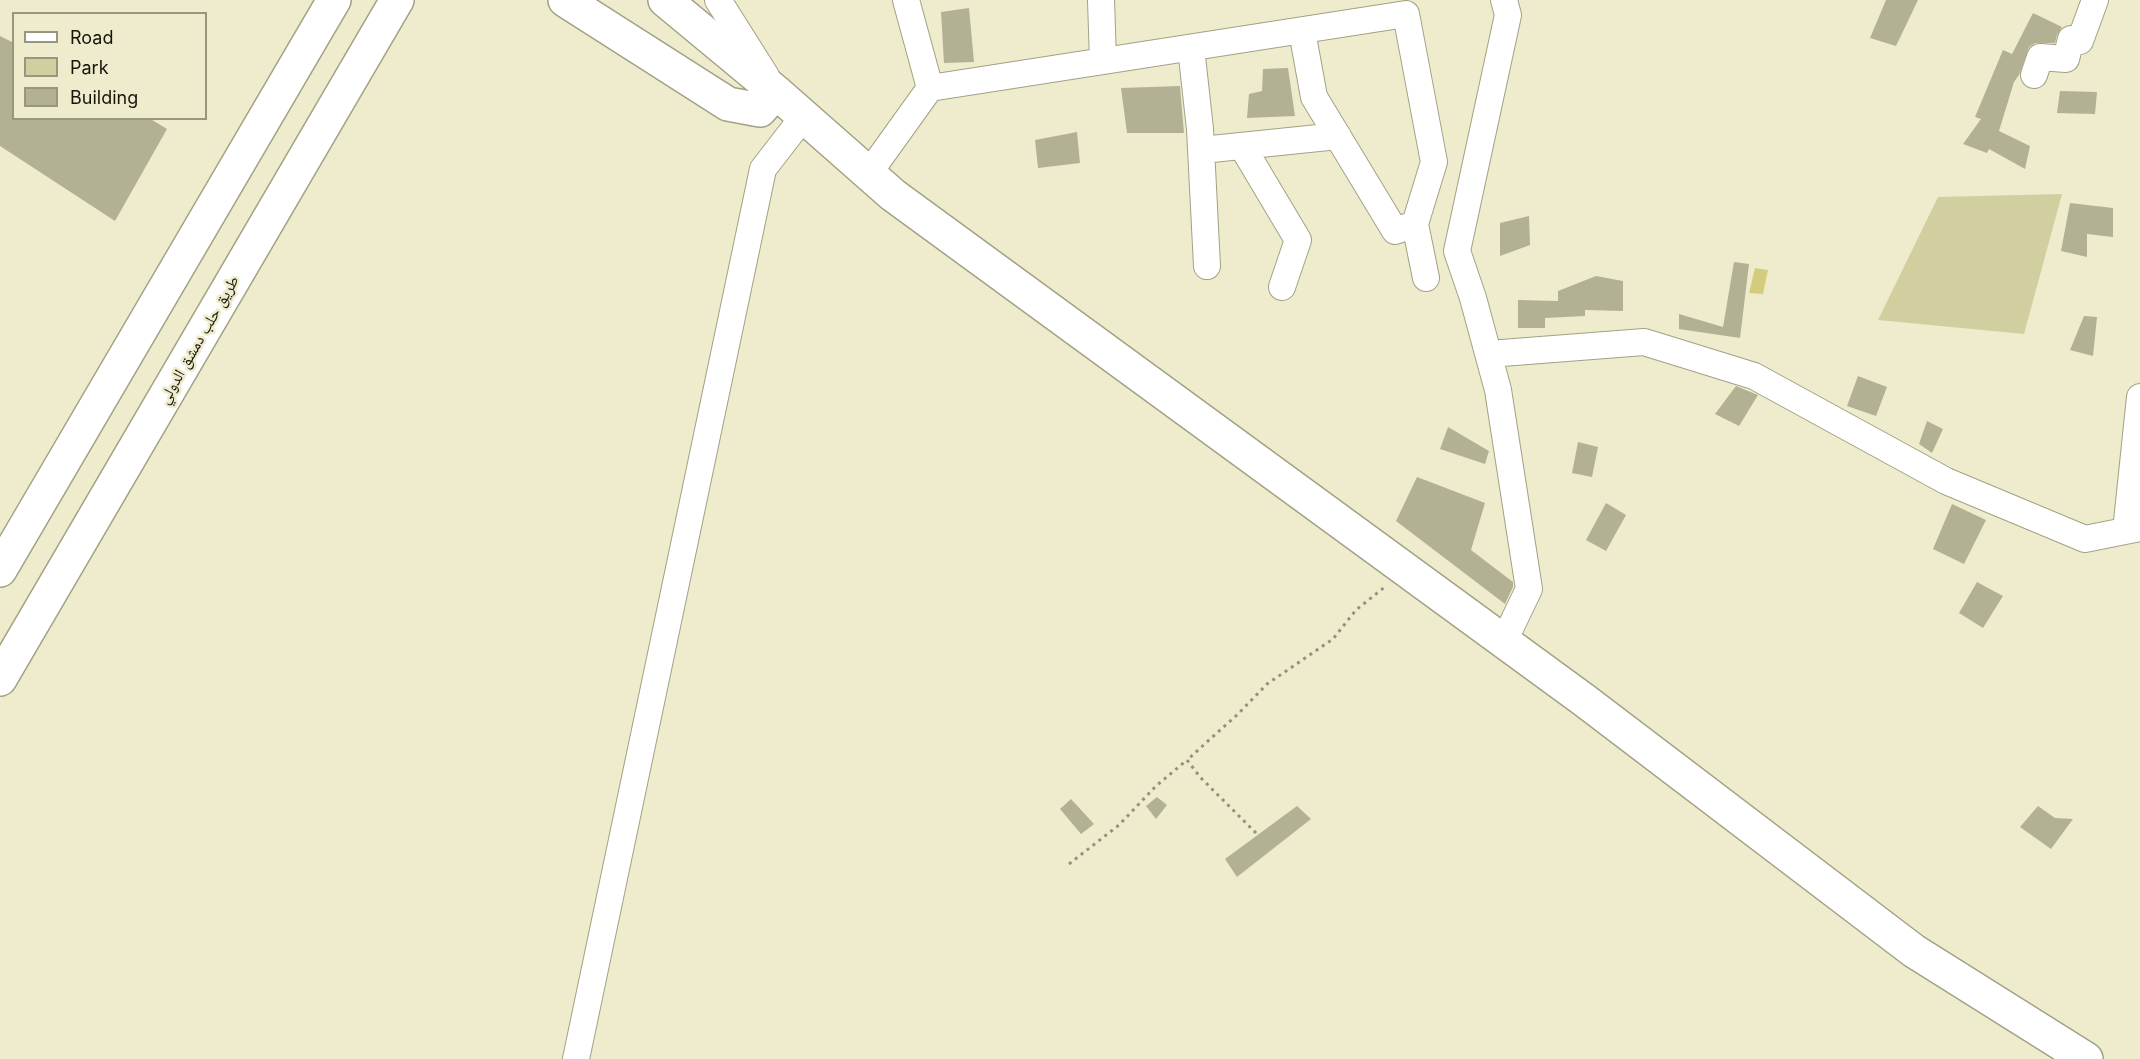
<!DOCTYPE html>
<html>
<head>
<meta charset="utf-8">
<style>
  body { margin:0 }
  #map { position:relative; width:2140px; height:1059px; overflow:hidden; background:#eeeccd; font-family:Inter,sans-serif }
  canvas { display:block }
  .legend { position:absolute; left:12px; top:12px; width:195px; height:108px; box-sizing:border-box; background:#eeeccd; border:2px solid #98967f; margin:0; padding:8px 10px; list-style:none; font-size:18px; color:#16150a }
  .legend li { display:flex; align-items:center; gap:12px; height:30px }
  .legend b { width:30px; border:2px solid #98967f }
</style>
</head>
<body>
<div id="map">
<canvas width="2140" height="1059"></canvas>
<ul class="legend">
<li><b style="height:8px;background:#fff"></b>Road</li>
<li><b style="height:16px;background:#d1ce9f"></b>Park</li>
<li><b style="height:16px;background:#b3b193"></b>Building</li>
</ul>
</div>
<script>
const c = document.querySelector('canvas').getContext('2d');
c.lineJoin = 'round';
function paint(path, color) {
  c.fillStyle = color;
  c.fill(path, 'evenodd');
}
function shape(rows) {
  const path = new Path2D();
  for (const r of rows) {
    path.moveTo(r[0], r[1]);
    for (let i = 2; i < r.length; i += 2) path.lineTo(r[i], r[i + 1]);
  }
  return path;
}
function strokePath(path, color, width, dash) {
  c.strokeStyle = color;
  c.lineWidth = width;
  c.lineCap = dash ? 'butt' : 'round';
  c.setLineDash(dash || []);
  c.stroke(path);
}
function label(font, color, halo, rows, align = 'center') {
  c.font = font + ' Inter,"Noto Naskh Arabic",sans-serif';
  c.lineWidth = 5;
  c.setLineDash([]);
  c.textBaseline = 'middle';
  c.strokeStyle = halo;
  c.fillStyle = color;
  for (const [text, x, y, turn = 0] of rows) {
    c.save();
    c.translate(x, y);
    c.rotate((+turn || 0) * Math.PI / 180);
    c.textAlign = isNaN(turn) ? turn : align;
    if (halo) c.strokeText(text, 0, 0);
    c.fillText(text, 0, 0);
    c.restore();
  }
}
const green = shape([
  [2062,194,2024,334,1878,320,1938,197]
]);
const water = shape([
  [1755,268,1768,270,1763,294,1749,293]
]);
const building = shape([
  [1886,0,1918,0,1896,46,1870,38],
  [969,8,974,62,944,63,941,12],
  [2033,13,2062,27,2057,35,2055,43,2035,43,2029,47,2019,75,2014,82,1999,131,2030,146,2025,169,1989,149,1987,153,1963,144,1981,119,1975,117,2003,50,2012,54],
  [0,36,14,43,14,118,149,118,167,129,115,221,0,146],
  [1288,68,1295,116,1247,118,1249,94,1262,91,1263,69],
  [1180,86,1184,133,1127,133,1121,88],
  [2060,91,2097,92,2095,114,2057,113],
  [1077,132,1080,163,1038,168,1035,140],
  [2070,203,2113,208,2113,237,2087,234,2087,257,2061,251],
  [1529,216,1530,245,1500,256,1500,223],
  [1734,262,1749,264,1740,338,1679,329,1679,314,1723,327],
  [1596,276,1623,281,1623,311,1585,310,1585,316,1545,318,1545,328,1518,328,1518,300,1558,301,1558,291],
  [2084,316,2097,317,2093,356,2070,350],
  [1858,376,1887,387,1876,416,1847,406],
  [1736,386,1758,395,1739,426,1715,414],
  [1927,421,1943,429,1932,453,1919,444],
  [1448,427,1489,451,1485,464,1440,449],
  [1578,442,1598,447,1592,477,1572,473],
  [1417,477,1485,503,1471,550,1513,582,1513,587,1505,604,1396,521],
  [1606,503,1626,515,1606,551,1586,540],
  [1952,504,1986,520,1964,564,1933,549],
  [1977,582,2003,596,1983,628,1959,613],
  [1157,797,1167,805,1156,819,1146,806],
  [1071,799,1094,824,1081,834,1060,809],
  [1297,806,1311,819,1237,877,1225,859],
  [2038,806,2055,818,2073,819,2051,849,2020,827]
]);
const path = shape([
  [1256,833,1200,777,1187,760,1238,714,1267,684,1333,639,1356,610,1386,586],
  [1069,864,1119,825,1156,786,1187,760]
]);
const minor = shape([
  [718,0,766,76],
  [1101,0,1103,61],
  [1302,31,1314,97,1395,231,1415,224],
  [1191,48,1200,129,1207,266],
  [2034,75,2040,57,2066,59,2071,39,2080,41,2095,0],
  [930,88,1406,14,1434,162,1415,224,1426,278],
  [1242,146,1298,240,1282,287],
  [1202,150,1338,136],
  [869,173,930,88,906,0],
  [1489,354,1644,342,1754,376,1946,481,2085,539,2140,528],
  [2126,531,2140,397],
  [1504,641,1529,589,1498,390,1473,298,1457,251,1508,15,1504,0],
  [576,1059,763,169,804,116]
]);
const major = shape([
  [565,0,728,104,760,110,776,92],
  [665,0,776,92,893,195,1584,700,1914,951,2086,1059]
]);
const highway = shape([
  [0,570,334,0],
  [0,679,397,0]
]);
const streetNames = [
  ["طريق حلب دمشق الدولي",199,340,-60]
];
paint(green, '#d1ce9f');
paint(water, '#d4cc7d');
paint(building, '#b3b193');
strokePath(minor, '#a3a184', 28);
strokePath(major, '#a3a184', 36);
strokePath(highway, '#a3a184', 36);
strokePath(path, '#94927b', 3, [3, 4.5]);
strokePath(minor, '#fff', 26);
strokePath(major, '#fff', 33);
strokePath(highway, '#fff', 33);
label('16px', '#16150a', '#eeeccd', streetNames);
</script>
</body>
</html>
